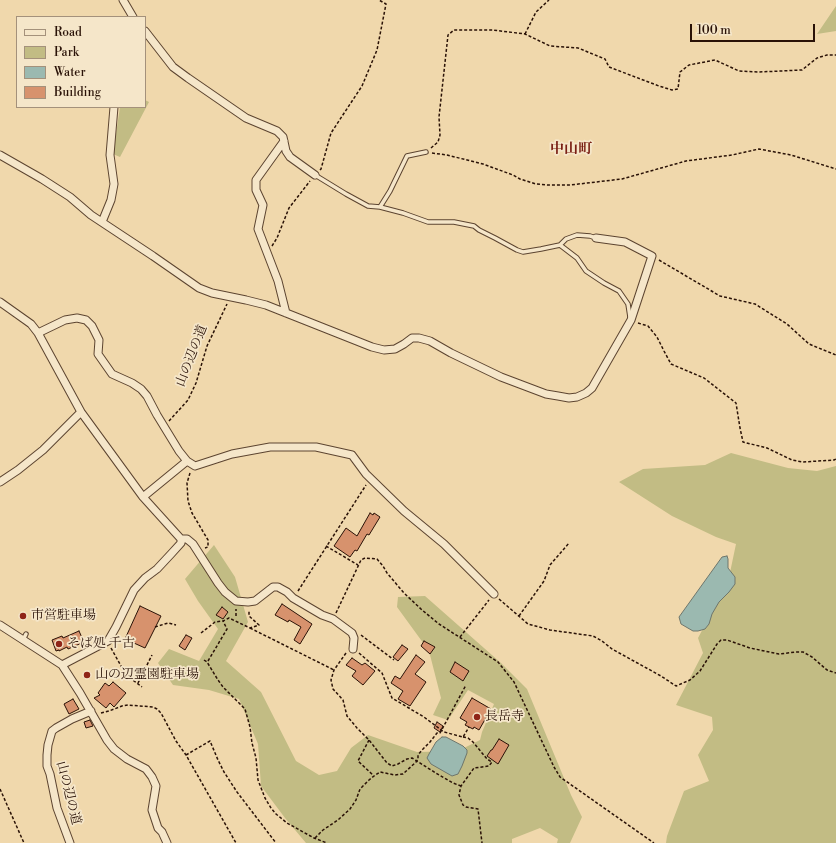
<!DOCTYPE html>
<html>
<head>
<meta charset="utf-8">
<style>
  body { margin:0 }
  #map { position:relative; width:836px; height:843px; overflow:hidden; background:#f0d8ac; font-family:"Libre Bodoni",serif }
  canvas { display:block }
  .legend { position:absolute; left:16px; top:16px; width:130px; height:92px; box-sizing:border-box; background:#f5e6c9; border:1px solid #a4917b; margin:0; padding:5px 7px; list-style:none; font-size:12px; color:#2a1207 }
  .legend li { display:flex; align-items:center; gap:8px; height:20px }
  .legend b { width:20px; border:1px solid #a4917b }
  .scale { position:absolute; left:690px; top:24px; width:125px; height:18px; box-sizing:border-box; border:2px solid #2a1207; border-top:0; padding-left:5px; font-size:12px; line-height:14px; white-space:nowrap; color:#2a1207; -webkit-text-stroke:3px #f5e6c9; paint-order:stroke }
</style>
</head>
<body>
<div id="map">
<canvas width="836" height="843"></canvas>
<ul class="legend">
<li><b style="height:5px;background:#f5e6c9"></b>Road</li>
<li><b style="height:11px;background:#c2bc84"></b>Park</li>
<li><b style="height:11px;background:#9bb9b0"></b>Water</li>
<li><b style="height:11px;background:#d7926d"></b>Building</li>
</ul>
<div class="scale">100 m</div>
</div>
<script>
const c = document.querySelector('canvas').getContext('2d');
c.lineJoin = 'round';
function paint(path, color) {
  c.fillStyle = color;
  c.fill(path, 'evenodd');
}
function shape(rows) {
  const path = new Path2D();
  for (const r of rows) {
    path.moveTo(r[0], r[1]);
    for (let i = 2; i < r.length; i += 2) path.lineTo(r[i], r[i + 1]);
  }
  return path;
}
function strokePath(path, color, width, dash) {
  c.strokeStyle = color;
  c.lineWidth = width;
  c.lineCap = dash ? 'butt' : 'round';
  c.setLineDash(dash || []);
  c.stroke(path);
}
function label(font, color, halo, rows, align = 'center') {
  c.font = font + ' "Libre Bodoni","Noto Serif JP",serif';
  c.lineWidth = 3.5;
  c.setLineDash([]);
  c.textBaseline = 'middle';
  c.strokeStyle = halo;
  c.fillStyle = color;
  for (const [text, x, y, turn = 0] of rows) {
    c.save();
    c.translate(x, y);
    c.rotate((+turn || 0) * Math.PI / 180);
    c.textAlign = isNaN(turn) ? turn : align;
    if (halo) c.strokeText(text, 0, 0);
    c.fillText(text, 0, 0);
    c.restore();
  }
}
const green = shape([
  [836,6,836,31,817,34],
  [145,100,149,102,120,157,113,154,120,107,145,107],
  [731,453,788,468,817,471,836,466,836,843,666,843,667,836,684,791,709,781,698,755,713,730,712,717,676,705,703,653,698,638,728,582,736,544,716,537,672,516,619,482,643,469,705,465],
  [214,545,235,577,248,622,226,661,261,692,296,761,319,775,337,771,351,748,368,735,417,752,458,751,480,740,482,732,494,704,468,690,448,720,433,715,441,698,429,651,397,607,398,597,425,596,501,663,527,689,571,795,582,817,570,843,557,843,558,839,540,828,512,839,512,843,306,843,285,818,261,786,258,744,239,699,209,690,173,685,158,663,169,649,199,661,218,629,198,601,185,579]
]);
const water = shape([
  [727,556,728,559,728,568,735,577,735,584,729,592,719,602,712,614,709,624,705,629,698,631,693,631,681,624,679,617,722,557,727,556],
  [442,737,446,737,463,746,467,750,467,753,462,766,458,774,452,776,431,764,427,758,429,754,436,742,442,737]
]);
const building = shape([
  [370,513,373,515,374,513,380,517,369,535,367,534,357,551,355,550,350,557,334,546,346,528,357,536,370,513],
  [282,604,312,624,300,644,294,640,301,627,289,620,288,622,275,615,282,604],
  [140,606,161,616,145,648,125,639,140,606],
  [222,607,228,612,223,619,216,615,222,607],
  [79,631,84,642,68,649,67,647,59,651,59,650,56,651,52,640,62,636,63,638,79,631],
  [186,635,192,638,185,650,179,646,186,635],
  [424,641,435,647,430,654,421,646,424,641],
  [402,645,408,649,398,661,393,657,402,645],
  [416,655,425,662,415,674,426,682,410,706,398,699,403,691,391,683,395,676,400,679,416,655],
  [352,658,362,665,365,663,375,671,363,685,352,676,356,671,346,665,352,658],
  [455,662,469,671,463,681,450,672,455,662],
  [113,682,126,693,114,707,110,703,106,708,94,698,100,695,98,693,105,683,109,686,113,682],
  [472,698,491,709,479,730,474,727,473,729,465,725,467,722,460,718,472,698],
  [73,699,79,709,69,714,64,704,73,699],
  [90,720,93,726,86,728,84,722,90,720],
  [437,722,443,726,440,732,434,728,437,722],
  [499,739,509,745,498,764,487,756,491,750,492,750,499,739]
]);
const path = shape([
  [525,34,536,12,549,0],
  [431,148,438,142,440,135,439,117,448,35,454,30,493,30,525,34,550,46,578,48,605,59,609,67,659,86,672,90,678,89,680,72,689,65,715,60,739,71,759,72,802,70,817,58,827,55,836,55],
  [432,153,447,155,483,164,513,175,520,179,536,184,548,185,570,185,622,179,686,161,732,155,759,149,791,155,836,169],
  [320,170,321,169,331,133,362,86,377,50,386,4,379,0],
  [272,246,277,238,289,208,310,181],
  [659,260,720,296,755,304,787,324,809,344,836,355],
  [638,323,648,326,657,337,664,351,671,364,704,378,736,403,740,428,743,442,767,448,792,460,803,462,834,460,836,459],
  [169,421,188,400,196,383,207,346,227,304],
  [190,473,187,483,188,501,192,513,208,540,208,547,205,548],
  [326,546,358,565],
  [298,591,366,485],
  [499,599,528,624,550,630,593,636,602,641,612,649,661,676,676,686,690,680,700,671,717,644,721,640,727,640,750,648,779,654,796,652,803,652,812,657,827,670,836,673],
  [336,613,361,560,365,558,377,559,383,566,387,573,404,593,422,610,439,624,498,662,514,682,554,767,560,777,654,843],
  [236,616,236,609],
  [519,616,544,581,550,565,569,543],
  [155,627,168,623,176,625],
  [250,628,334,670],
  [201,633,215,622,223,621,229,618,250,628,259,625,249,616,249,610],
  [361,635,394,660],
  [460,637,489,600],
  [111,648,126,675,142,687],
  [346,653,334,670,331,680,333,689,343,700,347,716,357,728,369,740,387,763,392,766,398,764,407,759,412,758,439,775,453,783,461,786],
  [359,653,382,673,392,698,424,717,444,732,463,737,469,727],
  [204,660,207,662,218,680,223,687,245,709,250,727,252,743,256,758,258,780,265,798,271,808,276,814,287,823,314,838,327,843],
  [208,661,227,629,223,621],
  [138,683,152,655],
  [101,713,109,711,122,706,128,705,153,707,157,709,161,713,176,741,186,755,236,843],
  [463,737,468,738,473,742,487,759,492,762,489,766,474,768,461,786,459,795,463,805,466,807,478,809,482,843],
  [369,740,358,761,374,776],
  [186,755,210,741,218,760,224,772,237,792,276,843],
  [0,789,24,843],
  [315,838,323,830,338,820,350,809,356,800,360,789,369,780,374,776,380,772,395,775,403,774,416,762,418,759,418,755,422,750,430,742,437,733,440,733,466,685]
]);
const lane = shape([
  [315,175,346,194,368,206,380,207,403,213,428,222,454,222,474,226,479,230,495,238,517,250,523,252,541,249,560,245,566,239,577,235,590,236,596,238],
  [380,207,390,191,407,156,426,152],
  [560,245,577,258,586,271,604,283,619,291,628,304,630,317],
  [23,640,26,634]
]);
const street = shape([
  [123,0,133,17],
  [145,31,173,67,188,78,246,118,277,131,283,137,286,151,290,157,315,175],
  [284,141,256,180,256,190,263,205,258,229,278,281,286,313],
  [0,155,42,179,70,197,91,215,153,256,199,288,212,293,246,300,266,305,372,347,384,350,395,349,404,344,412,338,419,338,430,341,451,353,501,377,546,394,558,396,569,398,577,397,586,393,592,388,631,320,652,256,625,242,596,238],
  [102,222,111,200,114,184,110,155,114,107],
  [0,302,31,324,38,333,81,412,143,497,181,539],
  [38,333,65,320,77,318,86,320,92,326,99,340,98,354,112,374,132,383,141,389,147,396,157,415,179,451,187,461,195,466,232,454,270,447,316,447,352,455,366,474,404,511,444,544,494,594],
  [0,482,18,470,43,450,81,412],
  [143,497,187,461],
  [181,539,187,539,193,544,218,583,225,592,236,601,248,602,255,601,273,587,278,587,287,592,293,598,322,615,333,619,352,633,354,638,353,649],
  [0,625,62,665,80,693,107,740,114,749,127,759,146,769,152,777,156,786,152,810,158,828,162,832,167,843],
  [62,665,108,641,116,627,134,590,145,578,157,569,171,554,181,543,181,539],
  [70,843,57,808,50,774,47,766,47,755,48,745,52,731,56,728,72,719,91,711]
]);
const markers = [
  [23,616,4,"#8f2418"],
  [59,644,4,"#8f2418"],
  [87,675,4,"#8f2418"],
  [477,717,4,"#8f2418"]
];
const streetNames = [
  ["山の辺の道",192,356,-69],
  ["山の辺の道",68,793,76]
];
const poiNames = [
  ["市営駐車場",31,616],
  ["そば処 千古",67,644],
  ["山の辺霊園駐車場",95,675],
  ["長岳寺",485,717]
];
const neighbourhoodNames = [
  ["中山町",571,150]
];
paint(green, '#c2bc84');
paint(water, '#9bb9b0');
strokePath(water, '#6e766c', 1);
paint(building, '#d7926d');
strokePath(building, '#2a1207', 1);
strokePath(lane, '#5c4430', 5.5);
strokePath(street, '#5c4430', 9);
strokePath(path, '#2a1207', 1.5, [3, 2]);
strokePath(lane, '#f5e6c9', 3.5);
strokePath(street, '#f5e6c9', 7);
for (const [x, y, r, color] of markers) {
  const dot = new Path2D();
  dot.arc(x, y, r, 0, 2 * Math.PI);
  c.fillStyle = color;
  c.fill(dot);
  strokePath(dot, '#f5e6c9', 1.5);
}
label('13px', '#2a1207', '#f5e6c9', streetNames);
label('13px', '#2a1207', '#f5e6c9', poiNames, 'left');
label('bold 14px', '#7a1f14', '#f5e6c9', neighbourhoodNames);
</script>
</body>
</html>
